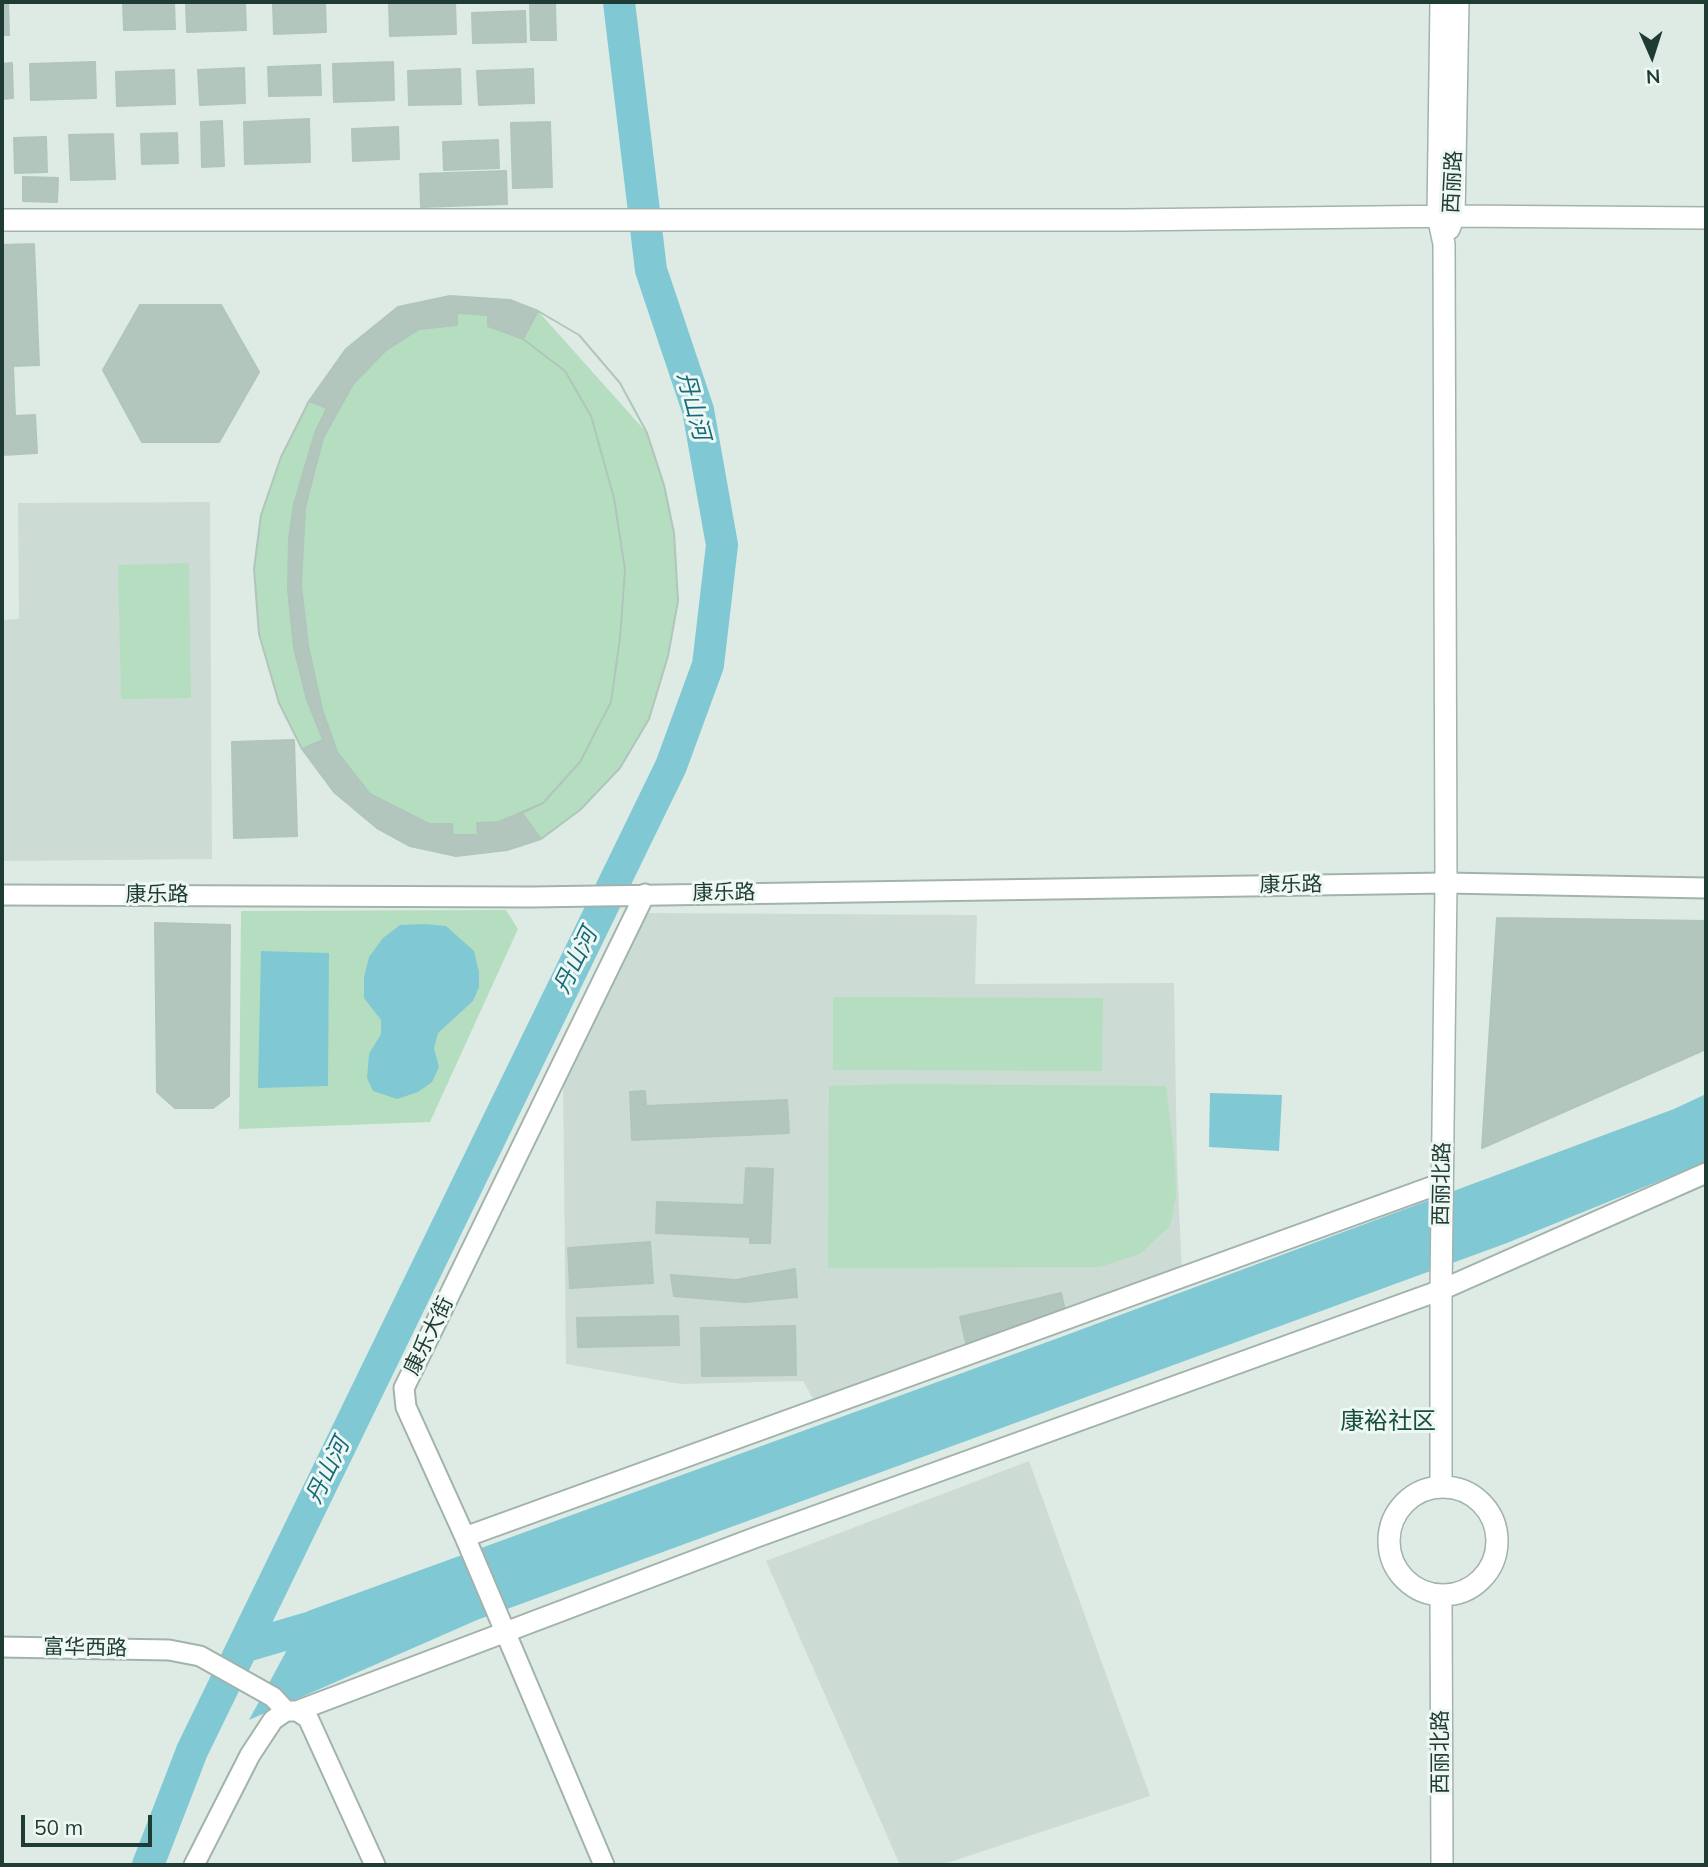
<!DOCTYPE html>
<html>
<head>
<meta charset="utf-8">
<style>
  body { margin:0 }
  #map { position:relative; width:1708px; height:1867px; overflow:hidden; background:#deebe5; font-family:Mulish,sans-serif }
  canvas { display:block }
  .frame { position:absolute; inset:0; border:4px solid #1e3c33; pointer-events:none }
  .north { position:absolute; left:1617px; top:21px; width:70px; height:70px; -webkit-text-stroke:5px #eff7f3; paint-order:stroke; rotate:177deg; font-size:19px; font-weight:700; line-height:28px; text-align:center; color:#1e3c33 }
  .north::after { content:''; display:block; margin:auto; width:24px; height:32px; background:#1e3c33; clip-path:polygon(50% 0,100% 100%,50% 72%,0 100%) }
  .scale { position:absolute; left:21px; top:1815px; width:131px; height:32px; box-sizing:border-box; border:4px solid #1e3c33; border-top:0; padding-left:9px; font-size:21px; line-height:24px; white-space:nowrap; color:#1e3c33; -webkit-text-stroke:5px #eff7f3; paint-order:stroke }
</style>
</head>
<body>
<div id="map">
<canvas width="1708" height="1867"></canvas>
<div class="frame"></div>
<div class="north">N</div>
<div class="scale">50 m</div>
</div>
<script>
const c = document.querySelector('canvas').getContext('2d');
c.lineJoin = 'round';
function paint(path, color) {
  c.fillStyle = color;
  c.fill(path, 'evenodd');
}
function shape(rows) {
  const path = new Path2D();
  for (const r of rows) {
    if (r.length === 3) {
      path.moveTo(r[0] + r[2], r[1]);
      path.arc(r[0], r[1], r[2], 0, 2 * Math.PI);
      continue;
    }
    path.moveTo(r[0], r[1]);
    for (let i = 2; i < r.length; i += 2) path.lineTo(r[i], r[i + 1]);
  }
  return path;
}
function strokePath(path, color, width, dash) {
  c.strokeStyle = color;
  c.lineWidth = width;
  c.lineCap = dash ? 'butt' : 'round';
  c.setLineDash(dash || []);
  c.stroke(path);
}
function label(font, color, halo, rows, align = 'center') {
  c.font = font + ' Mulish,"Noto Sans SC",sans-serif';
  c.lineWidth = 6;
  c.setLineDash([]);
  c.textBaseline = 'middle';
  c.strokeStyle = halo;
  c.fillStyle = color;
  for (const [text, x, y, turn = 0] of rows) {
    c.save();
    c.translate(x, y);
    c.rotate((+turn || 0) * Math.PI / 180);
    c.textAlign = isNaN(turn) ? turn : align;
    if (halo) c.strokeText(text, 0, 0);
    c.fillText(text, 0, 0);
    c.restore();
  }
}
const built = shape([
  [210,502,212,859,2,861,2,620,19,619,18,503],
  [644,913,977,915,975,984,1174,983,1177,1163,1182,1274,816,1404,803,1381,681,1384,566,1364,563,1076],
  [1029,1461,1150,1796,941,1865,900,1865,766,1561]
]);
const green = shape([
  [450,296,510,300,538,311,647,433,664,485,674,533,678,601,668,656,649,719,620,768,580,810,541,839,507,850,456,856,410,846,377,828,334,792,302,749,279,703,259,634,254,569,261,515,281,457,309,401,346,349,398,307],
  [189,563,191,698,121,699,118,565],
  [506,910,518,929,430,1122,239,1129,241,911],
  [833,997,1103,998,1102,1071,833,1070],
  [899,1084,1166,1086,1175,1162,1176,1196,1170,1226,1140,1254,1099,1267,828,1268,829,1086]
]);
const water = shape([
  [425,924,446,926,474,951,479,972,479,987,473,1001,438,1033,434,1048,439,1067,432,1082,418,1092,397,1099,373,1091,367,1078,369,1054,381,1034,381,1020,364,998,364,977,369,957,383,938,400,925],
  [261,951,329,953,328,1086,258,1088],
  [1210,1093,1282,1095,1279,1151,1209,1147],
  [1706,1094,1706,1162,1507,1243,477,1620,249,1720,308,1611,1061,1337,1674,1109]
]);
const river = shape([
  [243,1647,339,1619],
  [148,1865,192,1751,671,766,708,665,722,545,698,410,651,270,619,2]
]);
const building = shape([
  [2,2,8,2,9,35,2,35,2,2],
  [123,2,174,2,175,29,124,30,123,2],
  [186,2,245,2,246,30,187,32,186,2],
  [273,2,325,2,326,32,274,34,273,2],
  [389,2,455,2,456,34,390,36,389,2],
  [530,2,555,2,556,40,531,40,530,2],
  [525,11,526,42,473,43,472,13,525,11],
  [95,62,96,98,31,100,30,64,95,62],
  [393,62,394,100,334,102,333,64,393,62],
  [12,63,13,98,2,99,2,64,12,63],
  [320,65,321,95,269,96,268,67,320,65],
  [244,68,245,103,200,105,198,70,244,68],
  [460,69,461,104,409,105,408,71,460,69],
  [533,69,534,103,479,105,477,71,533,69],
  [174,70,175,104,117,106,116,72,174,70],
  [309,119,310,162,245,164,244,122,309,119],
  [222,121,224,166,202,167,201,122,222,121],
  [550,122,552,187,513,188,511,123,550,122],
  [398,127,399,159,353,161,352,129,398,127],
  [177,133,178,163,142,164,141,134,177,133],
  [113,134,115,179,71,180,69,135,113,134],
  [46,137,47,172,15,173,14,138,46,137],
  [498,140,499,168,444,170,443,142,498,140],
  [506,171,507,204,421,207,420,174,506,171],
  [23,177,58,178,57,202,23,201,23,177],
  [34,244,39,365,13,366,15,416,35,415,37,453,2,455,2,245,34,244],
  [450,296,510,300,538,311,579,335,620,383,647,433,664,485,674,533,678,601,668,656,649,719,620,768,580,810,541,839,507,850,456,856,410,846,377,828,334,792,302,749,279,703,259,634,254,569,261,515,281,457,309,401,346,349,398,307,450,296],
  [457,313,488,315,488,326,523,339,565,371,591,416,614,498,625,570,620,638,611,702,580,762,543,803,499,822,477,823,478,835,453,835,452,824,429,824,370,794,337,752,322,709,308,646,301,585,305,508,323,438,353,384,385,351,419,329,457,325,457,313],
  [140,305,221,305,259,372,219,442,142,442,103,370,140,305],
  [538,311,579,335,620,383,647,433,664,485,674,533,678,601,668,656,649,719,620,768,580,810,541,839,522,813,543,803,580,762,611,702,620,638,625,570,614,498,591,416,565,371,523,339,538,311],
  [309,401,327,408,315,433,294,504,289,539,288,590,294,648,307,700,323,740,302,749,279,703,259,634,254,569,261,515,281,457,309,401],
  [294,740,297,836,234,838,232,742,294,740],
  [1497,918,1706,921,1706,1049,1482,1148,1497,918],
  [155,923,230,925,229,1096,213,1108,175,1108,157,1092,155,923],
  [645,1091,646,1106,787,1100,789,1133,632,1140,630,1092,645,1091],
  [746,1168,773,1169,770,1243,750,1243,750,1237,656,1233,657,1202,744,1205,746,1168],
  [650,1242,653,1283,570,1288,568,1248,650,1242],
  [795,1269,797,1297,745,1302,674,1296,671,1275,736,1280,795,1269],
  [1061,1293,1067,1319,966,1343,960,1317,1061,1293],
  [678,1316,679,1345,578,1347,577,1318,678,1316],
  [795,1326,796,1375,702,1376,701,1328,795,1326]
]);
const minor = shape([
  [2,895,532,897,1446,883,1706,888],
  [465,1537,1442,1183],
  [2,1647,169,1650,200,1656,273,1697,286,1711],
  [297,1711,754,1538,1441,1290,1706,1173],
  [194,1865,250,1755,273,1720,286,1711,297,1711,308,1718,375,1865],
  [604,1865,465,1537,406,1407,404,1388,645,894]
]);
const tertiary = shape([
  [2,220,1125,220,1454,216,1706,218],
  [1449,229,1454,216,1458,2],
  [1441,1485,1441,1290,1446,883,1444,244,1438,216,1441,2],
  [1443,1541,54],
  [1441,1596,1442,1865]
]);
const streetNames = [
  ["西丽路",1453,182,-87],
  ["康乐路",1291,885,-1],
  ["康乐路",724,893,-1],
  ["康乐路",157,895],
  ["西丽北路",1442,1184,-89],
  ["康乐大街",429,1336,-64],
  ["富华西路",85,1648,1],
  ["西丽北路",1441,1752,-90]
];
const waterNames = [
  ["丹山河",693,406,75],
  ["丹山河",576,961,-64],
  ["丹山河",328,1471,-64]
];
const quarterNames = [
  ["康裕社区",1388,1422]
];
paint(built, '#ccdbd4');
paint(green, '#b5dec0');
paint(water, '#81c8d5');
strokePath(river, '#81c8d5', 32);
paint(building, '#b3c6be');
strokePath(building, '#b0c5bc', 2);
strokePath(minor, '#a1b3ac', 23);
strokePath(tertiary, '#a1b3ac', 24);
strokePath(minor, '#fff', 19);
strokePath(tertiary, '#fff', 21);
label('21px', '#1e3c33', '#eff7f3', streetNames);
label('italic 23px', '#156b7b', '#eff7f3', waterNames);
label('24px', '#194f41', '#eff7f3', quarterNames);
</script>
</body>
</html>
